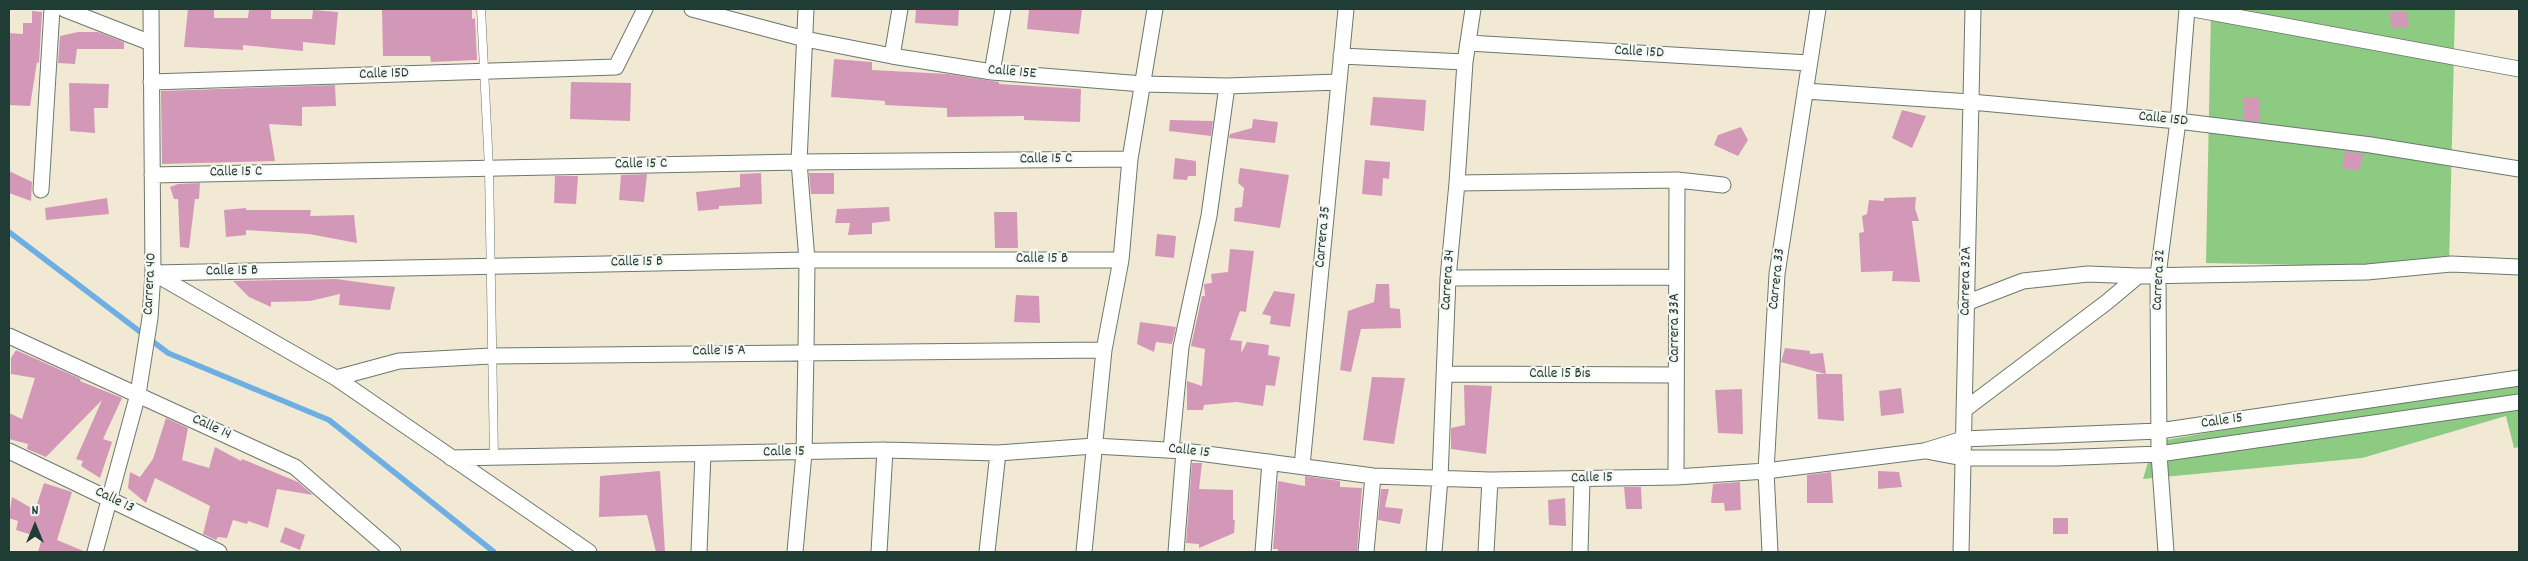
<!DOCTYPE html>
<html>
<head>
<meta charset="utf-8">
<style>
  body { margin:0 }
  #map { position:relative; width:2528px; height:561px; overflow:hidden; background:#f2e9d5; font-family:Dekko,sans-serif }
  canvas { display:block }
  .frame { position:absolute; inset:0; border:10px solid #1f3d34; pointer-events:none }
  .north { position:absolute; left:10px; top:501px; width:50px; height:50px; -webkit-text-stroke:4px #f6f6f2; paint-order:stroke; rotate:0deg; font-size:14px; font-weight:700; line-height:20px; text-align:center; color:#1f3d34 }
  .north::after { content:''; display:block; margin:auto; width:18px; height:22px; background:#1f3d34; clip-path:polygon(50% 0,100% 100%,50% 72%,0 100%) }
</style>
</head>
<body>
<div id="map">
<canvas width="2528" height="561"></canvas>
<div class="frame"></div>
<div class="north">N</div>
</div>
<script>
const c = document.querySelector('canvas').getContext('2d');
c.lineJoin = 'round';
function paint(path, color) {
  c.fillStyle = color;
  c.fill(path, 'evenodd');
}
function shape(rows) {
  const path = new Path2D();
  for (const r of rows) {
    path.moveTo(r[0], r[1]);
    for (let i = 2; i < r.length; i += 2) path.lineTo(r[i], r[i + 1]);
  }
  return path;
}
function strokePath(path, color, width, dash) {
  c.strokeStyle = color;
  c.lineWidth = width;
  c.lineCap = dash ? 'butt' : 'round';
  c.setLineDash(dash || []);
  c.stroke(path);
}
function label(font, color, halo, rows, align = 'center') {
  c.font = font + ' Dekko,sans-serif';
  c.lineWidth = 4.5;
  c.setLineDash([]);
  c.textBaseline = 'middle';
  c.strokeStyle = halo;
  c.fillStyle = color;
  for (const [text, x, y, turn = 0] of rows) {
    c.save();
    c.translate(x, y);
    c.rotate((+turn || 0) * Math.PI / 180);
    c.textAlign = isNaN(turn) ? turn : align;
    if (halo) c.strokeText(text, 0, 0);
    c.fillText(text, 0, 0);
    c.restore();
  }
}
const green = shape([
  [2211,9,2455,9,2449,268,2206,263],
  [2519,383,2519,447,2514,448,2506,416,2362,458,2143,479,2154,442,2477,386]
]);
const stream = shape([
  [9,232,168,353,329,420,494,552]
]);
const building = shape([
  [188,9,214,9,214,18,248,18,249,9,271,9,271,19,312,19,313,10,338,12,335,45,303,42,303,51,243,45,243,50,184,47],
  [382,9,472,9,472,19,475,18,477,60,431,62,430,56,383,56],
  [916,9,959,9,958,26,915,23],
  [1029,9,1082,9,1079,34,1027,29],
  [32,11,42,12,39,63,37,62,30,106,9,105,9,33,23,34,23,23,32,23],
  [2407,11,2409,27,2391,28,2390,12],
  [78,32,98,32,124,42,124,49,77,49,75,64,58,63,60,36],
  [834,59,872,62,872,70,948,74,999,82,999,84,1081,89,1080,122,1024,120,1024,116,947,117,947,108,885,105,885,101,831,97],
  [571,82,631,83,630,121,570,119],
  [69,83,109,84,108,108,94,108,95,133,70,131],
  [335,85,336,106,302,107,302,126,269,124,275,161,162,164,161,91],
  [1373,97,1426,100,1424,131,1370,125],
  [2243,98,2259,98,2259,122,2243,120],
  [1902,110,1926,116,1912,148,1892,138],
  [1253,119,1278,122,1275,143,1229,138,1230,134,1252,128],
  [1170,120,1213,121,1211,136,1169,131],
  [1741,127,1748,140,1738,156,1714,145,1718,135],
  [2345,151,2364,154,2358,171,2342,168],
  [1175,158,1196,161,1196,176,1188,176,1187,180,1173,179],
  [1365,160,1390,162,1389,179,1383,178,1382,196,1362,194],
  [1240,168,1289,175,1280,228,1234,221,1235,208,1242,207,1244,188,1238,183],
  [9,171,32,182,31,201,9,193],
  [761,173,762,204,719,206,719,209,698,211,696,192,740,187,740,174],
  [809,173,834,173,834,194,811,194],
  [647,174,644,202,619,200,621,175],
  [555,176,578,176,576,204,554,203],
  [200,183,199,199,195,199,189,248,180,247,178,199,174,199,170,187,178,184],
  [1916,197,1915,208,1919,221,1912,221,1920,282,1892,281,1893,271,1861,272,1859,233,1864,232,1862,216,1867,214,1869,200,1884,201,1884,198],
  [107,198,109,214,46,220,45,208],
  [889,207,890,221,872,223,872,234,848,235,850,223,835,223,837,209],
  [246,208,246,210,311,210,310,216,354,215,357,243,309,234,246,230,246,235,226,237,224,210],
  [994,212,1017,212,1018,248,995,248],
  [1157,234,1176,236,1174,258,1155,256],
  [1230,249,1254,251,1246,312,1240,311,1230,340,1242,341,1241,353,1247,342,1269,345,1268,355,1280,357,1275,386,1266,385,1263,406,1236,402,1204,405,1203,410,1187,410,1187,381,1202,386,1205,349,1191,346,1202,296,1205,296,1204,284,1212,283,1211,274,1228,272],
  [336,279,395,287,390,310,339,305,340,294,310,301,271,302,271,307,249,297,233,281],
  [1376,284,1389,284,1390,308,1400,309,1401,328,1361,329,1351,372,1340,370,1348,311,1374,302],
  [1274,291,1295,294,1290,327,1270,324,1271,316,1262,314],
  [1016,295,1039,296,1040,323,1014,322],
  [1140,322,1176,327,1172,344,1156,342,1154,352,1137,344],
  [1785,348,1810,351,1810,354,1823,353,1826,374,1842,374,1844,421,1818,419,1816,374,1825,374,1781,362],
  [16,350,81,379,80,381,122,398,103,439,112,442,100,478,81,466,83,461,76,459,102,400,46,457,27,449,28,444,9,439,9,413,22,419,35,378,11,374,11,358],
  [1372,377,1405,378,1394,444,1363,440],
  [1464,385,1492,386,1486,454,1451,449,1451,428,1465,425],
  [1901,388,1904,413,1881,416,1879,391],
  [1742,389,1743,434,1718,433,1715,390],
  [166,418,188,428,182,460,209,468,215,447,241,461,242,459,298,482,313,495,277,489,268,528,248,521,247,524,233,520,227,538,218,537,216,540,203,534,210,506,155,478,146,503,128,488,130,472,140,477,153,459],
  [1192,463,1202,463,1199,489,1233,490,1233,520,1235,520,1234,533,1199,548,1199,544,1186,543],
  [660,471,665,552,656,552,647,515,599,517,600,476],
  [1878,471,1899,472,1902,487,1878,489],
  [1831,472,1833,503,1807,503,1807,475],
  [1305,476,1340,481,1340,487,1362,488,1357,552,1278,552,1278,549,1273,549,1278,481,1305,486],
  [1740,482,1741,510,1725,511,1724,503,1711,503,1713,484],
  [44,483,72,492,57,540,86,552,38,552,42,538,16,530,18,521,9,518,12,497,35,510],
  [1624,487,1641,487,1642,509,1626,509],
  [1381,489,1389,489,1385,507,1403,509,1400,524,1378,520],
  [1565,498,1566,526,1549,525,1548,500],
  [2053,518,2068,518,2068,534,2053,534],
  [285,527,305,535,300,550,280,542]
]);
const lane = shape([
  [481,9,489,168,494,457]
]);
const street = shape([
  [64,9,151,43],
  [692,9,805,39,892,56,992,72,1143,84,1227,86,1338,82],
  [2193,9,2519,69],
  [1468,43,1809,63],
  [892,56,900,9],
  [1341,56,1465,62],
  [992,72,1003,9],
  [151,82,616,67,645,9],
  [1805,91,1971,102,2178,121,2371,145,2519,169],
  [152,175,799,162,1130,159],
  [1457,183,1677,180,1723,185],
  [41,190,52,9],
  [153,273,807,260,1121,260],
  [155,274,336,378,589,552],
  [1448,278,1676,277],
  [1966,303,2023,281,2088,274,2138,276],
  [9,336,295,467,393,552],
  [1444,374,1676,375],
  [336,378,399,361,491,356,1104,350],
  [1964,410,2107,302,2138,276,2367,272,2451,264,2519,267],
  [1171,450,1181,347,1209,216,1227,86],
  [9,451,219,552],
  [1926,451,1963,458,2056,458,2159,454,2519,402],
  [451,458,885,450,998,453,1094,446,1184,451,1373,476,1490,480,1676,477,1766,471,1924,451,1963,439,2159,431,2519,378],
  [1302,466,1346,9],
  [1676,477,1677,180],
  [95,552,138,394,150,318,153,273,151,9],
  [699,552,703,454],
  [795,552,804,453,806,351,807,260,799,162,806,9],
  [879,552,885,450],
  [987,552,998,453],
  [1084,552,1104,350,1121,260,1130,159,1155,9],
  [1176,552,1184,451],
  [1263,552,1270,462],
  [1366,552,1373,476],
  [1434,552,1440,478,1448,278,1457,183,1465,62,1473,9],
  [1486,552,1490,480],
  [1580,552,1582,479],
  [1770,552,1766,471,1777,274,1818,9],
  [1961,552,1973,9],
  [2166,552,2159,454,2158,275,2178,121,2187,9]
]);
const streetNames = [
  ["Calle 15D",1639,53,3],
  ["Calle 15E",1012,73,5],
  ["Calle 15D",384,75,-2],
  ["Calle 15D",2163,120,6],
  ["Calle 15 C",1046,160,-1],
  ["Calle 15 C",641,165,-1],
  ["Calle 15 C",236,173,-1],
  ["Carrera 35",1324,237,-85],
  ["Calle 15 B",1042,260],
  ["Calle 15 B",637,263,-1],
  ["Calle 15 B",232,272,-1],
  ["Carrera 33",1778,279,-84],
  ["Carrera 34",1449,280,-86],
  ["Carrera 32",2160,280,-87],
  ["Carrera 32A",1967,281,-89],
  ["Carrera 40",151,284,-87],
  ["Carrera 33A",1676,328,-90],
  ["Calle 15 A",719,352,-1],
  ["Calle 15 Bis",1560,375],
  ["Calle 15",2222,422,-8],
  ["Calle 14",211,428,25],
  ["Calle 15",1189,452,6],
  ["Calle 15",784,453,-1],
  ["Calle 15",1592,479,-1],
  ["Calle 13",114,501,26]
];
paint(green, '#8ccb81');
strokePath(stream, '#6dafe2', 5.5);
paint(building, '#d398b7');
strokePath(lane, '#69796c', 9);
strokePath(street, '#69796c', 17);
strokePath(lane, '#fff', 8);
strokePath(street, '#fff', 15);
label('15px', '#1f3d34', '#f6f6f2', streetNames);
</script>
</body>
</html>
